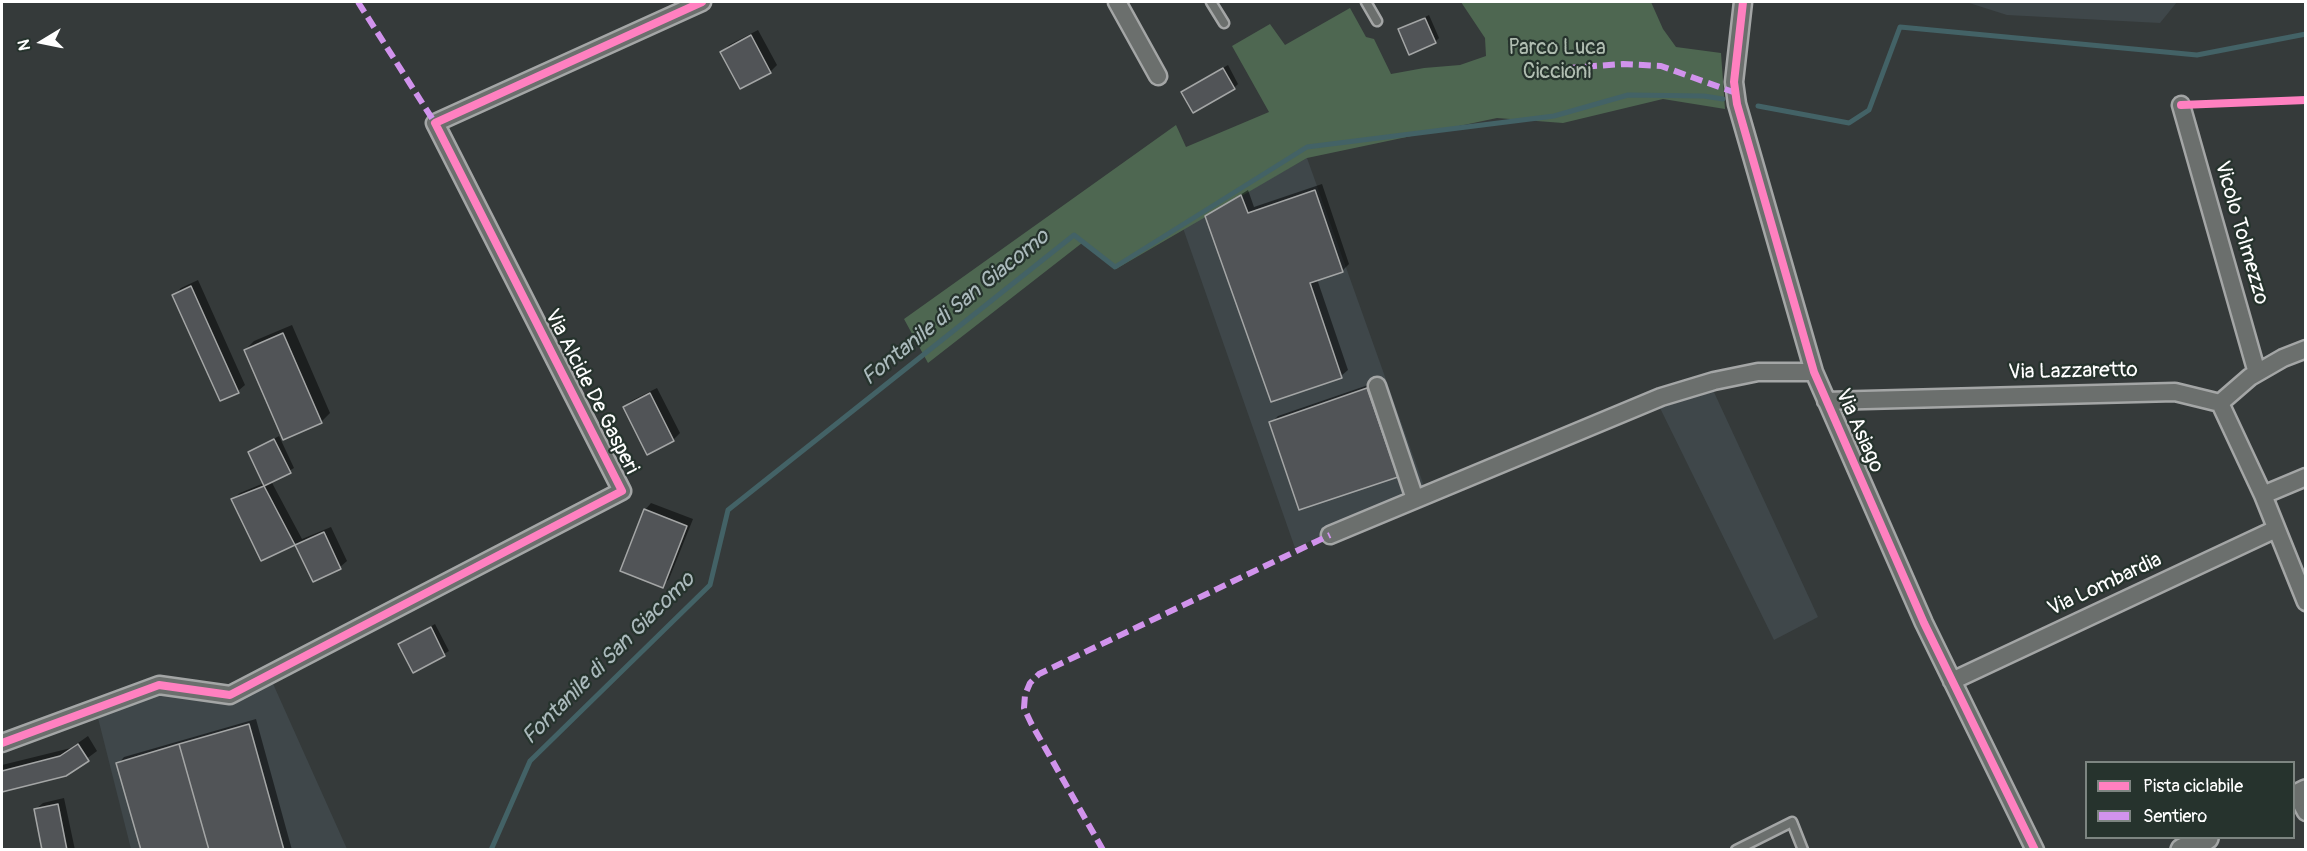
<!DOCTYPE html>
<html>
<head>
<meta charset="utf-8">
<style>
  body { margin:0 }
  #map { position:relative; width:2307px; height:851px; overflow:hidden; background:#353a3a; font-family:Pangolin,sans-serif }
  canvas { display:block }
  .frame { position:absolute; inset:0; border:3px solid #fff; pointer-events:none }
  .legend { position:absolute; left:2085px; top:761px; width:210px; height:78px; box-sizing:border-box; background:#26332d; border:2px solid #7d8581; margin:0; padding:8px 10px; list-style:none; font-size:18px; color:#fff }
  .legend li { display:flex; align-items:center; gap:12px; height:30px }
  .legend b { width:30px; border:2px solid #7d8581 }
  .north { position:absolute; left:12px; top:12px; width:60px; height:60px; -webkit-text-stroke:4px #26332d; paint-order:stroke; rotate:260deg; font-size:16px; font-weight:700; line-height:24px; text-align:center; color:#fff }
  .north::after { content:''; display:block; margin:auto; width:21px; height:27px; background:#fff; clip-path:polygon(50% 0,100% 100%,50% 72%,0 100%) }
</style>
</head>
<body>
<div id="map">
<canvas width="2307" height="851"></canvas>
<div class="frame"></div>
<ul class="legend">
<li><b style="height:8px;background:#ff80c0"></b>Pista ciclabile</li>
<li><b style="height:8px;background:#d193ec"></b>Sentiero</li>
</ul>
<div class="north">N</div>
</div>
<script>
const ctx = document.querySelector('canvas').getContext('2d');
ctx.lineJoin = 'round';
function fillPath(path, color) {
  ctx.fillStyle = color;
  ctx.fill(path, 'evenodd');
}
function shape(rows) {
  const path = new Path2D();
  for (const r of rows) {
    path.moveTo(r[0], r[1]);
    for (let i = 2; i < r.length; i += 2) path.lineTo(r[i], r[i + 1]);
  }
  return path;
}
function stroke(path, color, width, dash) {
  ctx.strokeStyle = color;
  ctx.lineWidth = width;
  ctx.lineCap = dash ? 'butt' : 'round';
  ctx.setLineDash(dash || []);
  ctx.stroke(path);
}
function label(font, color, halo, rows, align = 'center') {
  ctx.font = font + ' Pangolin,sans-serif';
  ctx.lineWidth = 4.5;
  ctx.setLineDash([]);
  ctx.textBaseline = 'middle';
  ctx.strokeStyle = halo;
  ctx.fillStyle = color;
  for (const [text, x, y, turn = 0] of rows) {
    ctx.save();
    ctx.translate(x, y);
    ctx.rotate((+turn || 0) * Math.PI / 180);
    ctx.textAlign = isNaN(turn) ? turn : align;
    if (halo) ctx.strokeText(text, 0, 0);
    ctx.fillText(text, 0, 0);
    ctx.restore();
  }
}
fillPath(shape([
  [1966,2,2177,2,2160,23,2007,15],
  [1307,158,1425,489,1295,548,1183,228],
  [1713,390,1818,617,1774,640,1660,408],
  [270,664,270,677,347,849,131,849,94,702,158,681,227,685]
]), '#3f474a');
fillPath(shape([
  [1461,2,1651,2,1663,29,1676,47,1721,53,1725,109,1663,99,1563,123,1497,118,1307,158,1116,269,1082,243,928,363,904,319,1176,125,1186,147,1269,112,1232,46,1270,24,1285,45,1350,8,1366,37,1374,39,1391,74,1424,68,1460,65,1486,56,1485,38]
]), '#4e6751');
fillPath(shape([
  [1429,15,1439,38,1435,42,1400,30],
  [758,30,777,65,770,72,722,52,729,45],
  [1228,65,1238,84,1234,88,1183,92],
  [1322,184,1349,264,1342,271,1317,279,1348,370,1341,376,1207,216,1248,190,1254,207],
  [198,280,245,385,238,391,221,399,174,295,181,288],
  [292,325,330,413,321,422,245,350,254,341],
  [1374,383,1403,469,1397,475,1271,423,1278,416],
  [657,388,680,433,673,440,624,407,631,401],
  [279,436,294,468,271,481,302,539,331,527,347,561,340,567,313,580,296,543,262,559,233,499,240,493,264,483,250,452],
  [651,503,693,519,669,579,662,586,645,510],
  [435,624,449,651,414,671,400,644],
  [256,719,292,850,142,850,118,764,124,757],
  [88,736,97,751,65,775,2,791,2,765,71,748],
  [64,798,75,850,44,850,36,809,43,803]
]), '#0007');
stroke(shape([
  [1758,106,1849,123,1869,110,1900,27,2197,55,2306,34],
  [491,850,530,761,710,585,728,510,1074,235,1115,267,1307,147,1554,116,1628,95,1704,96,1723,99]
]), '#436266', 5);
const building = shape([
  [1425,18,1436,43,1409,55,1398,29,1425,18],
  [751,35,771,73,740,89,720,52,751,35],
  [1223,68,1235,89,1193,113,1181,92,1223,68],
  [1315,190,1343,272,1310,283,1342,378,1271,402,1205,216,1241,195,1248,213,1315,190],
  [191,286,239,393,220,401,172,295,191,286],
  [283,333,322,423,283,440,244,350,283,333],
  [1367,388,1398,477,1299,510,1269,422,1367,388],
  [650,393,674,441,647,455,623,407,650,393],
  [274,439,291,473,264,486,248,452,274,439],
  [264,486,295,545,261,561,231,499,264,486],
  [644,509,687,526,663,588,620,571,644,509],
  [324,532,341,569,313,582,295,545,324,532],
  [431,627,445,656,413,673,398,644,431,627],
  [249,724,284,850,209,850,179,744,249,724],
  [78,744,89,761,66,776,2,792,2,771,60,756,78,744],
  [179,744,209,850,141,850,116,763,179,744],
  [58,804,67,850,42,850,34,809,58,804]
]);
fillPath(building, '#515457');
stroke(building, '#a4a6a6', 1.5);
const service = shape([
  [1211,2,1224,23],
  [1366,2,1377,21],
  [1736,850,1792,822,1803,850]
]);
const minor = shape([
  [1117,2,1158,76],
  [1743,2,1734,82,1737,104,1814,372,1924,623,2035,850],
  [2181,105,2257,373],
  [1377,386,1415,499],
  [1826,401,2175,392,2220,403,2263,495,2306,602],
  [2220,403,2250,377,2283,358,2306,349],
  [2263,495,2306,477],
  [1330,535,1661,397,1714,381,1758,372,1814,372],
  [1952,681,2276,529],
  [2,743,159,685,230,695,622,491,435,123,702,2],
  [2297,795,2306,812]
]);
const tertiary = shape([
  [2294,797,2306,791],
  [2182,850,2207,838]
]);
stroke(service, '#a4a6a6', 13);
stroke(minor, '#a4a6a6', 21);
stroke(tertiary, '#a4a6a6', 26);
stroke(service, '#6b6f6d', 8);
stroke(minor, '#6b6f6d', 16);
stroke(tertiary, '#6b6f6d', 21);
stroke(shape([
  [358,2,435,123],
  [1567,68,1623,64,1661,66,1736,93],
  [1103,850,1031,723,1024,708,1025,695,1030,683,1039,674,1330,535]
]), '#d193ec', 6, [12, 6]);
stroke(shape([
  [1743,2,1734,82,1737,104,1814,372,1924,623,2035,850],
  [2181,105,2306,100],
  [2,743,159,685,230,695,622,491,435,123,702,2]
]), '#ff80c0', 8);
label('21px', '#b1beb2', '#26332d', [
  ["Parco Luca",1557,49],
  ["Ciccioni",1557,73]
]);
label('21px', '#fff', '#26332d', [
  ["Vicolo Tolmezzo",2241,233,74],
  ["Via Lazzaretto",2073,372,-1],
  ["Via Alcide De Gasperi",591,392,63],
  ["Via Asiago",1859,431,66],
  ["Via Lombardia",2105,585,-25]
]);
label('italic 22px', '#abbabc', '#26332d', [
  ["Fontanile di San Giacomo",956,308,-39],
  ["Fontanile di San Giacomo",609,659,-45]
]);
</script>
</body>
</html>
